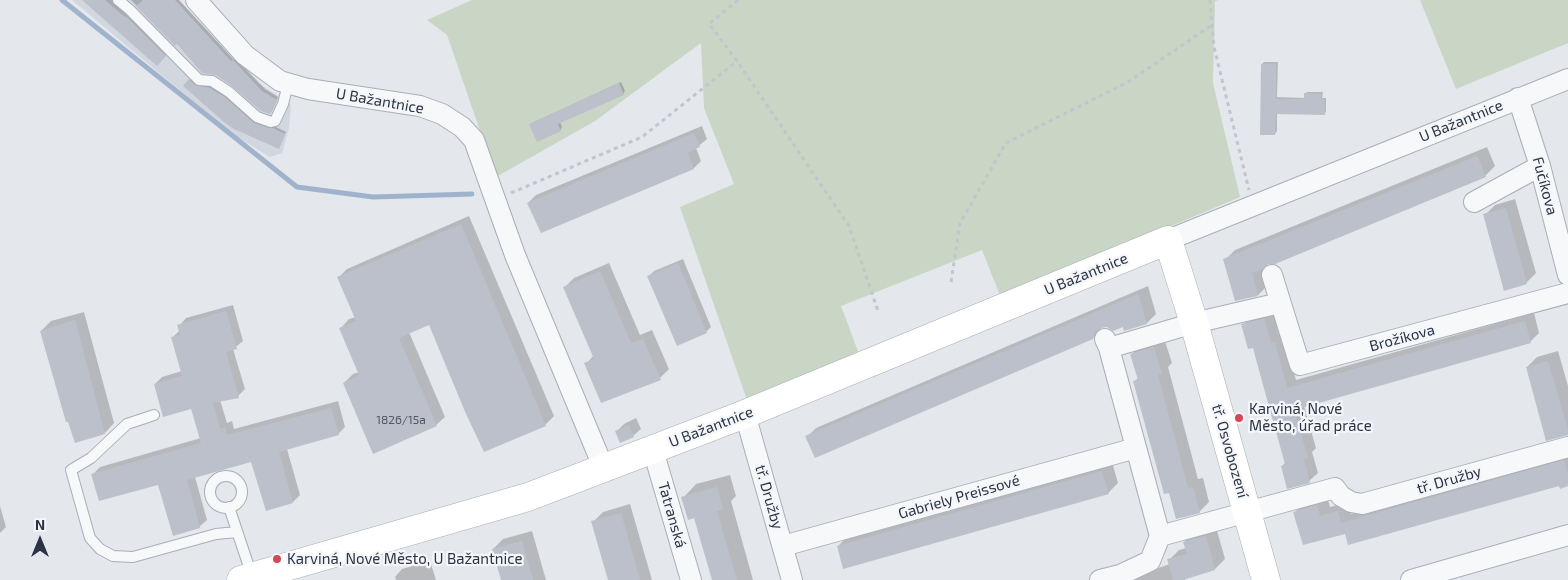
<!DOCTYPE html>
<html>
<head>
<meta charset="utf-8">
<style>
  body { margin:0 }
  #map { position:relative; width:1568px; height:580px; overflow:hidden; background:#e4e7ec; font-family:"Exo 2",sans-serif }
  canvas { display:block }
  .north { position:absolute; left:15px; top:515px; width:50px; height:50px; -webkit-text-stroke:4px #f4f6f9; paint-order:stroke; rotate:0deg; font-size:14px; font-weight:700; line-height:20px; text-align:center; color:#2b3445 }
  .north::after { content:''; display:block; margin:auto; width:18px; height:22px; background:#2b3445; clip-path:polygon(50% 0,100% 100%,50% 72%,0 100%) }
</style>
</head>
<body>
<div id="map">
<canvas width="1568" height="580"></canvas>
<div class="north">N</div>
</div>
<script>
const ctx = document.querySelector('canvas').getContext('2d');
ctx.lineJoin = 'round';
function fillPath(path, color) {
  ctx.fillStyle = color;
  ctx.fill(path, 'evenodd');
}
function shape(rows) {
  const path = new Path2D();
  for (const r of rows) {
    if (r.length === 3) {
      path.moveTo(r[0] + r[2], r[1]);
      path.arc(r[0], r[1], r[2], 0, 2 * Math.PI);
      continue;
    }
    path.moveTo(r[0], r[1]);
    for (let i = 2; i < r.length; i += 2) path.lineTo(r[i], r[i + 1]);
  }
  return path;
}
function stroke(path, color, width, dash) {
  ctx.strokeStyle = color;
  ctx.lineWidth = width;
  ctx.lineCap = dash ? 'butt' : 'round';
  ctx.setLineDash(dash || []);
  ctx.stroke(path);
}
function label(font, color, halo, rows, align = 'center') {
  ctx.font = font + ' "Exo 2",sans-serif';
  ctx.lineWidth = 4.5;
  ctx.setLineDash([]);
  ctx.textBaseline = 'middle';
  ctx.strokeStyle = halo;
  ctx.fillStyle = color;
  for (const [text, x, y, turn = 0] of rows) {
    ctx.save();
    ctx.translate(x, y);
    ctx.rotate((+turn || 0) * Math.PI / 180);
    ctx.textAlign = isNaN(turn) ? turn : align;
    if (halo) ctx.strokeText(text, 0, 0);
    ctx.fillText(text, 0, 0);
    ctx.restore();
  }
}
fillPath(shape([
  [72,0,179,0,258,83,291,104,289,128,282,153,270,157,231,133]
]), '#d2d6de');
fillPath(shape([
  [472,0,1219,0,1215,1,1213,83,1240,197,1001,298,982,250,841,306,859,354,747,400,680,207,734,184,704,108,701,43,595,121,496,177,447,35,427,20],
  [1420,0,1568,0,1568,43,1456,89]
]), '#c9d6c5');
fillPath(shape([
  [83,0,113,0,167,53,157,65],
  [131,0,179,0,234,60,236,58,265,89,278,97,272,111,270,113,177,42,175,44],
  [1264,62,1278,62,1277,97,1305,98,1305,94,1307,92,1323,92,1322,98,1326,98,1326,112,1324,114,1277,113,1277,131,1275,134,1262,64],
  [192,78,212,86,271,127,276,127,286,132,280,146,278,148,185,85],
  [621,82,625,91,623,94,560,122,562,127,560,130,530,124],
  [702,126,707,139,696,148,701,161,694,168,528,203,536,195],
  [1487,147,1495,166,1485,176,1268,263,1263,266,1268,285,1258,295,1236,300,1225,260,1235,250],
  [1515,199,1536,273,1526,283,1485,215,1495,205],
  [469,216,554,416,545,425,430,323,409,332,445,417,436,425,344,383,353,374,359,372,341,328,349,319,356,317,339,277,347,269],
  [683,259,711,327,706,332,649,276,654,271],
  [609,263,640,335,652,330,669,369,660,378,602,402,586,364,594,355,565,287,574,278],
  [1148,286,1156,314,1147,323,1125,330,1124,325,1103,326,1093,338,807,437,816,428],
  [233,305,243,341,233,349,245,389,238,396,220,400,227,423,232,421,234,429,338,401,345,427,338,434,287,449,300,495,293,502,252,460,195,477,207,520,199,527,159,483,93,474,100,467,201,438,192,408,155,384,162,377,182,371,172,338,180,330,179,326,186,318],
  [1273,311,1279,335,1284,334,1296,380,1534,313,1539,333,1530,342,1304,406,1316,448,1312,452,1318,473,1309,481,1282,466,1286,462,1254,346,1243,325,1252,316],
  [84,312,114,423,105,433,41,331,51,321],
  [1164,338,1172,363,1168,367,1198,479,1203,478,1209,502,1199,512,1134,382,1138,378,1132,354,1142,344],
  [1558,351,1568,386,1568,435,1527,367,1537,357],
  [636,418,641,429,633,436,616,432,624,424],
  [1568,453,1568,485,1560,484,1345,533,1295,512,1305,502,1327,496,1330,507,1348,502,1351,514],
  [1112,462,1118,483,1108,493,838,546,848,536],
  [730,475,736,496,731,501,753,580,713,580,695,517,683,498,696,484],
  [630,504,652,580,609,580,593,522,603,512],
  [0,506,6,527,0,533],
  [1216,527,1225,559,1215,569,1185,578,1185,580,1122,580,1170,564,1169,560,1179,550,1186,548,1184,542,1194,532],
  [532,531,546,580,502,580,493,549,503,539],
  [430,561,436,580,396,580,395,577,402,569]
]), '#0003');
stroke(shape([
  [62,0,297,187,373,197,472,194]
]), '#9fb4cc', 5);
fillPath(shape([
  [82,0,105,0,125,17,126,16,166,56,157,66],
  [143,0,175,0,231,61,233,60,262,91,277,100,270,114,261,111,233,87,216,75,202,73,177,44,175,46,136,6],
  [1261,64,1276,64,1276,99,1304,99,1304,93,1321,94,1321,99,1324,99,1325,115,1276,114,1275,135,1260,135],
  [189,79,195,85,210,88,225,97,254,123,269,128,273,128,285,134,279,149,234,129,224,122,183,86],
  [619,83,624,95,558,124,561,131,537,142,529,124],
  [694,133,700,147,687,153,694,169,541,233,527,203],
  [1477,156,1486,177,1275,264,1268,264,1262,269,1252,273,1258,296,1235,301,1223,259],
  [1506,208,1527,284,1504,291,1483,214],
  [461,224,546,426,484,452,466,414,429,325,399,338,437,426,373,454,343,383,359,375,339,328,356,321,337,277],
  [678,263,707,333,677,346,647,276],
  [600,271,631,343,643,339,661,380,601,403,584,363,594,359,563,287],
  [1138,294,1147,324,1124,331,1123,327,1113,331,1107,327,1101,328,1095,332,1093,339,815,458,805,436],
  [226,311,237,349,226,352,239,398,213,403,220,429,225,427,227,435,331,408,339,435,279,452,293,503,266,511,251,462,187,480,200,528,173,536,158,485,99,501,91,474,201,443,191,409,163,417,154,384,182,376,171,337,180,335,177,325],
  [1264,319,1271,343,1275,342,1287,388,1525,321,1531,343,1294,410,1308,458,1304,459,1310,483,1287,489,1281,466,1285,464,1263,385,1253,348,1248,349,1241,324],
  [75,320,105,434,75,443,68,422,66,422,40,331],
  [1154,347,1162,374,1158,375,1188,488,1193,487,1200,513,1176,519,1169,493,1164,494,1133,381,1138,380,1130,354],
  [1548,361,1568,430,1568,435,1546,441,1526,367],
  [629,425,634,437,620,443,615,431],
  [1564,460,1568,475,1568,486,1560,489,1559,486,1348,545,1345,534,1303,545,1293,512,1317,505,1320,516,1338,511,1341,523],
  [1102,471,1109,494,843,569,837,546],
  [717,487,723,510,717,511,737,580,712,580,694,518,688,520,681,497],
  [621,513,640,580,608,580,591,521],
  [1206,536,1215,570,1183,580,1173,580,1167,559,1187,554,1183,542],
  [522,541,533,580,501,580,492,549]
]), '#bbc0ca');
const lane = shape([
  [118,0,130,10,199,80,212,81,229,92,257,117,271,122,275,121,283,104,288,84],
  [154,415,127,424,91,458,71,470,90,538,100,549,113,556,133,557,216,534,237,532],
  [226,492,16],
  [229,507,252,576]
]);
const street = shape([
  [196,0,245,55,280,81,308,89,420,106,442,114,462,127,474,140,515,255,604,469],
  [1518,98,1540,166,1568,275],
  [1474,202,1540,166],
  [1168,240,1568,79],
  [1272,275,1300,365,1568,293],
  [1105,339,1109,348,1160,536],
  [1109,348,1194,323,1280,303],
  [745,414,792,580],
  [653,450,691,580],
  [1160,536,1335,488,1341,496,1351,502,1362,504,1568,447],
  [783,546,1136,448],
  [1100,580,1120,575,1150,561,1160,536],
  [1411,580,1568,535]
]);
const secondary = shape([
  [241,580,528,497,745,414,1168,240,1194,323,1266,580]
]);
stroke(lane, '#a9aeb7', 12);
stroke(street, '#a9aeb7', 22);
stroke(secondary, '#a9aeb7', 29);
stroke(shape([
  [738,0,709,24,737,61,849,226,878,311],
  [1210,0,1214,47,1249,190],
  [511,193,642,137,737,61],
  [951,282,960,223,1006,143,1128,82,1212,25]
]), '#c2c5cb', 3, [4, 4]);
stroke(lane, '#f7f8fa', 10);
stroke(street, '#f7f8fa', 20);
stroke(secondary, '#fff', 28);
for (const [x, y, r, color] of [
  [1239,418,5,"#d1495b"],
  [277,559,5,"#d1495b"]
]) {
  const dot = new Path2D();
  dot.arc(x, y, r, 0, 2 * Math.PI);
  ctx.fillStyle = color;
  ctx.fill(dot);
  stroke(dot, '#f4f6f9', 2);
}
label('12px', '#4f5766', null, [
  ["1826/15a",401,420]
]);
label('15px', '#2b3445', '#f4f6f9', [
  ["U Bažantnice",380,101,10],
  ["U Bažantnice",1461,121,-22],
  ["Fučíkova",1545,186,75],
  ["U Bažantnice",1086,274,-22],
  ["Brožíkova",1402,338,-15],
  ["U Bažantnice",711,427,-21],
  ["tř. Osvobození",1230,451,74],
  ["tř. Družby",1449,480,-16],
  ["tř. Družby",769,497,74],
  ["Gabriely Preissové",959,497,-16],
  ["Tatranská",672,515,74]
]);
label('15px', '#2b3445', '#f4f6f9', [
  ["Karviná, Nové",1249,409],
  ["Město, úřad práce",1249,426],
  ["Karviná, Nové Město, U Bažantnice",287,559]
], 'left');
</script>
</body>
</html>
